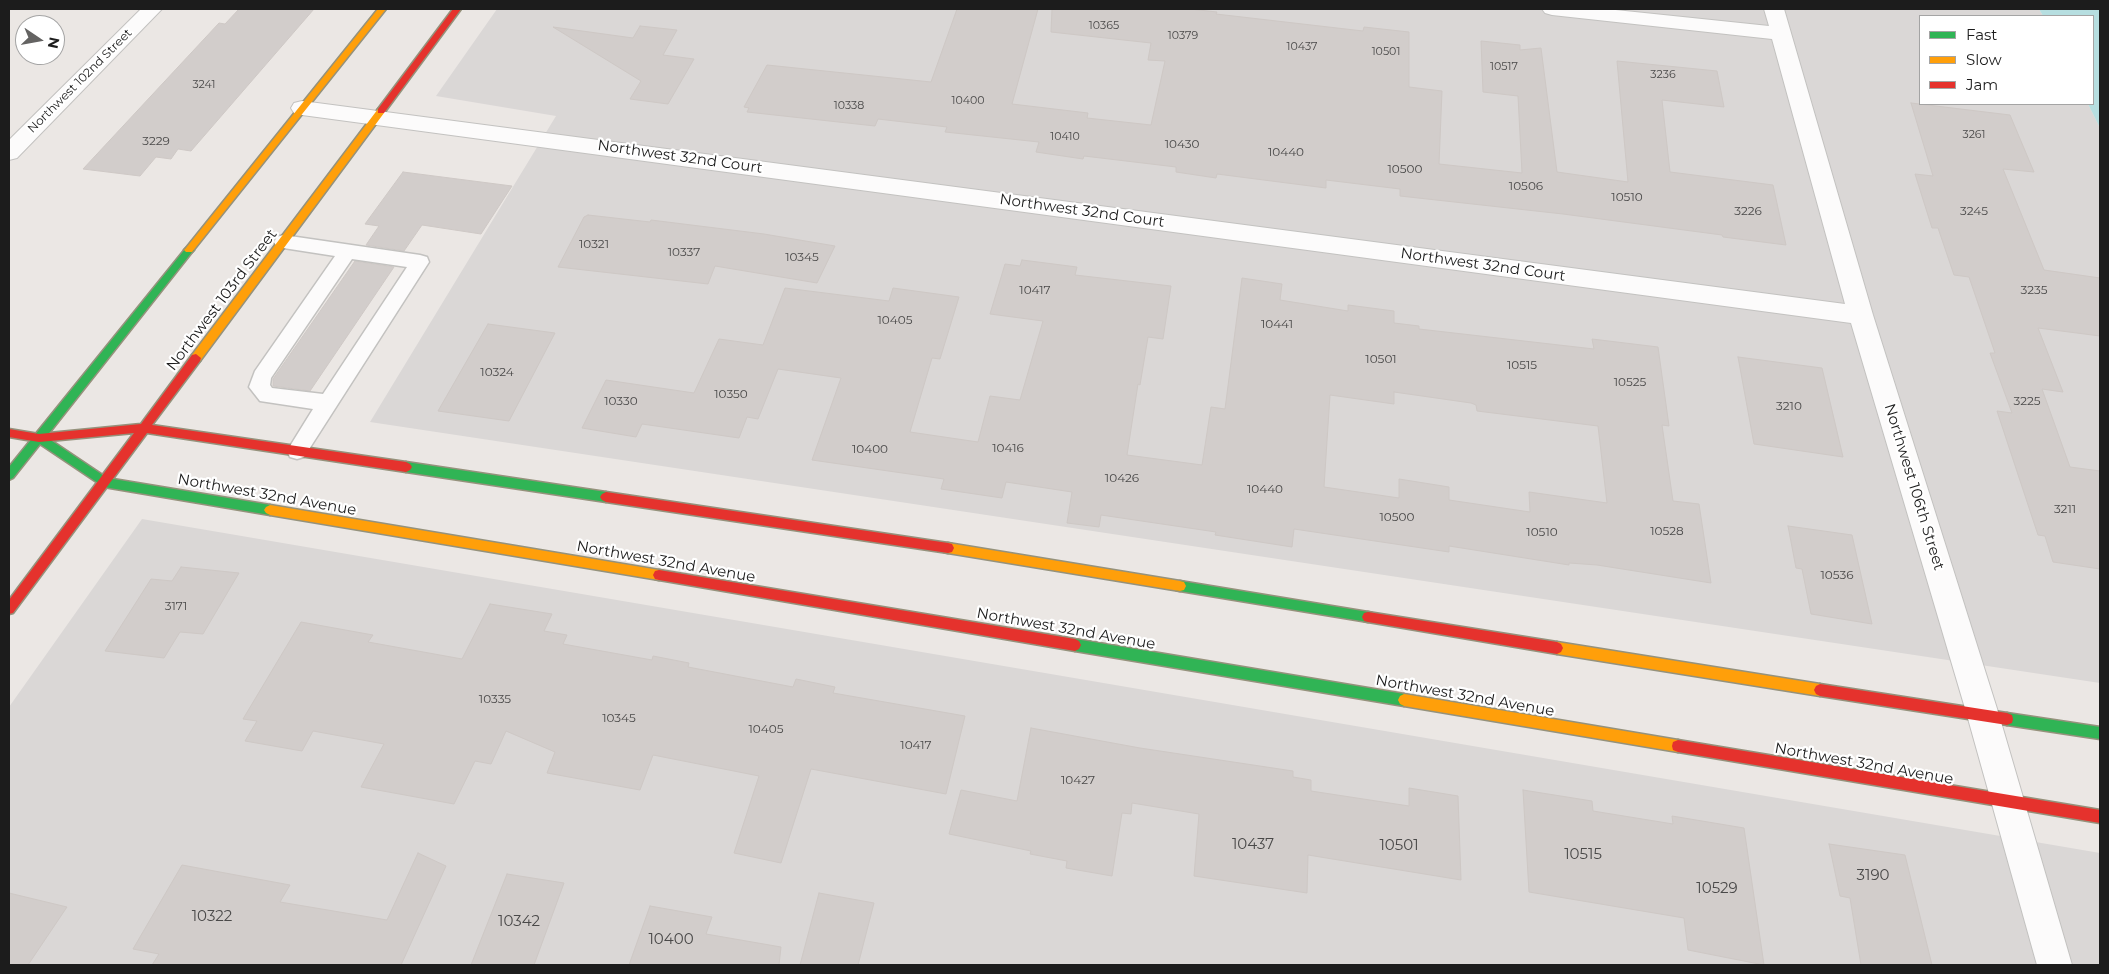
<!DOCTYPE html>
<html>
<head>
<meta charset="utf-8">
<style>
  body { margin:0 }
  #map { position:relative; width:2109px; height:974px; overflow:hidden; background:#ebe7e4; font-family:Montserrat,sans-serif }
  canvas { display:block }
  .frame { position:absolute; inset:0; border:10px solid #1c1c1c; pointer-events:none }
  .legend { position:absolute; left:1919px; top:15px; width:175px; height:90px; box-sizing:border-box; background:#fff; border:1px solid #a4a4a4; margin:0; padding:6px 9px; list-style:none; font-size:15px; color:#1c1c1c }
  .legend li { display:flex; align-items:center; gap:10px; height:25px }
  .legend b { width:25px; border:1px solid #a4a4a4 }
  .north { position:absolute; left:15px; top:15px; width:50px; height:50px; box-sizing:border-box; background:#fff; border:1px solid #a4a4a4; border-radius:50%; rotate:102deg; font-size:14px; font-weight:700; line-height:20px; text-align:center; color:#1c1c1c }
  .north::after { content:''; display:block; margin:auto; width:18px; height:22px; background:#646362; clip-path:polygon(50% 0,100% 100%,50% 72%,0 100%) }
</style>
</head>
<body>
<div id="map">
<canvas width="2109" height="974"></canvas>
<div class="frame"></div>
<ul class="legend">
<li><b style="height:6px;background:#30b455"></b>Fast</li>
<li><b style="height:6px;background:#ff9f0a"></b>Slow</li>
<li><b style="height:6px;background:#e5322d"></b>Jam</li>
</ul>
<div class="north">N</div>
</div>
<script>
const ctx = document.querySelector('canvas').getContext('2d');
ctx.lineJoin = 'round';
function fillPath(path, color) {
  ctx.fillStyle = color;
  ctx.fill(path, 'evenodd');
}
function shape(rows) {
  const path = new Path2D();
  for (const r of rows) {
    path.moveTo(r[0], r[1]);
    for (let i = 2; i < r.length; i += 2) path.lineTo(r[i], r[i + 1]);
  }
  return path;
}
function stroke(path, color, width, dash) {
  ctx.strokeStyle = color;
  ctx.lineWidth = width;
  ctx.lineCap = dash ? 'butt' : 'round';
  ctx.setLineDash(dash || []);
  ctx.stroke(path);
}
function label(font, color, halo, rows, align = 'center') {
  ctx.font = font + ' Montserrat,sans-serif';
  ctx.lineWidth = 4.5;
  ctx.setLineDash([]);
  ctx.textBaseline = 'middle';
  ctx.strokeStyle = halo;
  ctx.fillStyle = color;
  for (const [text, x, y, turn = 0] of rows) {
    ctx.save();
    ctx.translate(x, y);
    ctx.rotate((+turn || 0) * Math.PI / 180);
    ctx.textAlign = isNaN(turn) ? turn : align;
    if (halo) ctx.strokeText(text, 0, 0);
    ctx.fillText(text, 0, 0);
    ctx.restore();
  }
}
fillPath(shape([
  [497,9,2039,9,2043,16,1920,16,1920,104,2088,104,2100,128,2100,683,370,422,556,116,436,96],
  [142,519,2100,853,2100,965,9,965,9,707]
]), '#dad7d6');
fillPath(shape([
  [2039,9,2100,9,2100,128,2088,104,2093,104,2093,16,2043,16]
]), '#b6dee0');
const building = shape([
  [239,9,314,9,191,151,178,149,171,159,156,157,140,176,83,169,219,23,225,24,239,9],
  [957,9,1038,9,1012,104,1088,113,1087,118,1151,125,1165,61,1148,60,1151,43,1051,32,1052,9,1190,9,1217,12,1216,14,1363,31,1364,27,1409,32,1409,87,1442,91,1439,164,1522,173,1518,96,1483,92,1481,41,1520,45,1520,50,1541,48,1557,172,1628,182,1617,61,1717,71,1724,107,1662,100,1670,172,1773,185,1786,245,1723,237,1722,235,1563,214,1400,196,1400,189,1326,180,1326,188,1217,174,1216,178,1176,172,1176,167,1084,156,1083,159,1036,152,1039,142,945,132,947,127,878,119,875,126,747,112,749,108,744,107,767,65,931,82,957,9],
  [640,26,677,30,663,55,694,59,668,104,630,99,641,81,553,27,633,38,640,26],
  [1911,103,2010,115,2034,172,2003,169,2044,270,2100,278,2100,336,2038,328,2063,392,2042,389,2070,467,2100,471,2100,569,2053,562,2045,536,2038,535,1997,411,2012,413,1990,353,1995,353,1969,277,1954,275,1938,228,1932,228,1915,174,1933,176,1911,103],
  [403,172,512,186,481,234,422,225,404,251,366,245,379,226,365,224,403,172],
  [588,215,650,222,651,220,764,234,835,246,817,283,715,266,708,284,558,267,584,217,588,215],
  [1022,260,1077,267,1075,275,1171,286,1163,339,1148,337,1140,385,1138,384,1127,455,1202,465,1211,407,1225,409,1242,278,1282,284,1280,300,1348,311,1348,305,1394,311,1394,323,1419,326,1419,329,1594,349,1592,339,1658,347,1669,426,1662,425,1673,501,1699,504,1711,583,1597,565,1569,563,1569,565,1449,546,1449,552,1294,529,1292,547,1215,535,1216,532,1101,515,1099,527,1067,523,1072,492,1006,482,1002,498,941,489,944,479,812,460,841,378,778,369,758,419,747,417,739,438,642,424,636,437,582,428,606,380,694,393,719,339,763,345,785,288,889,301,893,288,959,297,940,359,932,358,910,432,978,442,990,396,1020,400,1043,321,990,314,1005,264,1020,266,1022,260],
  [1394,392,1471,403,1476,405,1477,411,1598,426,1607,503,1529,492,1530,512,1449,500,1449,487,1399,479,1399,498,1324,487,1330,395,1394,404,1394,392],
  [355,261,394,267,310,391,273,386,273,379,355,261],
  [488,324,555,333,509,421,438,411,488,324],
  [1738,357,1822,368,1843,457,1754,444,1738,357],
  [1788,526,1852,535,1872,624,1811,614,1802,569,1796,568,1788,526],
  [181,567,239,573,203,634,180,632,164,658,105,651,151,579,172,581,181,567],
  [490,604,552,614,544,631,567,635,563,644,652,660,653,656,689,663,688,667,793,687,796,679,835,687,833,693,965,716,946,794,811,769,781,863,734,853,759,776,653,755,640,790,547,773,555,752,506,731,491,764,475,761,454,804,361,787,384,744,313,731,302,751,245,741,257,721,243,719,301,622,373,635,368,642,462,659,490,604],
  [1031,728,1140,748,1293,771,1293,777,1311,780,1311,791,1409,806,1409,788,1458,796,1461,880,1308,855,1307,893,1194,876,1199,814,1132,803,1131,814,1122,813,1112,876,1066,868,1067,861,1030,854,1031,851,949,834,961,790,1017,801,1031,728],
  [1523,790,1592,801,1593,811,1673,824,1672,816,1744,828,1764,965,1688,950,1684,918,1529,892,1523,790],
  [1829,844,1905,855,1932,965,1861,965,1850,898,1840,896,1829,844],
  [418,853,446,866,401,965,152,965,159,954,133,949,182,865,290,885,280,902,387,920,418,853],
  [507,874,564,883,534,965,471,965,507,874],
  [9,893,67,907,28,965,9,965,9,893],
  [819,893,874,903,858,965,800,965,819,893],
  [650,906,712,917,706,934,781,947,779,965,629,965,650,906]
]);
fillPath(building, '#d2cdcb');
stroke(building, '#cec8c5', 1);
const lane = shape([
  [283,235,420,255,427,257,429,262,304,457,297,459,290,457,287,451,313,409,260,401,249,387,255,371,335,256,277,247,274,242,277,237,283,235],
  [352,259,407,267,323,394,272,388,270,385,271,378,352,259]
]);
const street = shape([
  [141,9,162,9,17,158,9,160,9,140,141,9],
  [1542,9,1606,9,1769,26,1764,9,1784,9,1873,315,1999,715,2072,965,2037,965,1967,715,1851,323,302,115,294,113,291,108,294,103,302,101,1845,304,1772,39,1552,15,1545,13,1542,9]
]);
const fast = shape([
  [189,247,194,250,192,252,46,437,107,478,270,505,274,507,276,510,274,513,270,515,104,487,40,444,13,478,9,480,9,467,186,248,189,247],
  [406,462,606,492,610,494,612,497,610,500,606,502,406,472,402,470,400,467,402,464,406,462],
  [1180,581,1368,612,1372,613,1374,617,1372,621,1368,622,1180,591,1176,590,1174,586,1176,582,1180,581],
  [1075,639,1404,694,1408,696,1410,700,1408,704,1404,706,1075,651,1071,649,1069,645,1071,641,1075,639],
  [2007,713,2100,727,2100,739,2007,725,2002,723,2001,719,2002,715,2007,713]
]);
const slow = shape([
  [378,9,386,9,192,252,186,252,184,250,186,248,378,9],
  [381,108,384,109,384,113,200,361,192,361,191,358,192,355,378,109,381,108],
  [270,505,659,570,663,571,665,575,663,579,659,580,270,515,266,513,264,510,266,507,270,505],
  [948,543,1180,581,1184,582,1186,586,1184,590,1180,591,948,553,944,552,942,548,944,544,948,543],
  [1557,642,1820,684,1824,686,1826,690,1824,694,1820,696,1557,654,1553,652,1551,648,1553,644,1557,642],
  [1404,694,1678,740,1683,742,1684,746,1683,750,1678,752,1404,706,1400,704,1398,700,1400,696,1404,694]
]);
const jam = shape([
  [453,9,461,9,384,113,378,113,378,109,453,9],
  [196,354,201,358,200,361,152,425,406,462,410,464,412,467,410,470,406,472,147,433,13,613,9,614,9,600,134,433,39,442,9,437,9,429,39,434,141,424,192,355,196,354],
  [606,492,948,543,952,544,954,548,952,552,948,553,606,502,602,500,600,497,602,494,606,492],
  [659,570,1075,639,1079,641,1081,645,1079,649,1075,651,659,580,655,579,653,575,655,571,659,570],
  [1368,612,1557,642,1561,644,1563,648,1561,652,1557,654,1368,622,1364,621,1362,617,1364,613,1368,612],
  [1820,684,2007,713,2012,715,2013,719,2012,723,2007,725,1820,696,1816,694,1814,690,1816,686,1820,684],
  [1678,740,2100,810,2100,823,1678,752,1673,750,1672,746,1673,742,1678,740]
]);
stroke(lane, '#c3c2c0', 3);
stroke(street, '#c3c2c0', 2);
stroke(fast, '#95927c', 3);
stroke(slow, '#95927c', 3);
stroke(jam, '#95927c', 3);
fillPath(lane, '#fcfbfb');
fillPath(street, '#fcfbfb');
fillPath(fast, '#30b455');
fillPath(slow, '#ff9f0a');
fillPath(jam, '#e5322d');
label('11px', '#4a4949', null, [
  ["10365",1104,26],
  ["10379",1183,36],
  ["10437",1302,47],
  ["10501",1386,52],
  ["10517",1504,67],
  ["3236",1663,75],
  ["3241",204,85],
  ["10400",968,101],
  ["10338",849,106],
  ["3261",1974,135],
  ["10410",1065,137]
]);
label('12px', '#1c1c1c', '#fff', [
  ["Northwest 102nd Street",80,81,-45]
]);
label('12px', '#4a4949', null, [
  ["3229",156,141],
  ["10430",1182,144],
  ["10440",1286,152],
  ["10500",1405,169],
  ["10506",1526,186],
  ["10510",1627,197],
  ["3226",1748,211],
  ["3245",1974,211],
  ["10321",594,244],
  ["10337",684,252],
  ["10345",802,257],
  ["10417",1035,290],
  ["3235",2034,290],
  ["10405",895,320],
  ["10441",1277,324],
  ["10501",1381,359],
  ["10515",1522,365],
  ["10324",497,372],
  ["10525",1630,382],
  ["10350",731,394],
  ["10330",621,401],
  ["3225",2027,401],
  ["3210",1789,406],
  ["10416",1008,448],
  ["10400",870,449],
  ["10426",1122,478],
  ["10440",1265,489],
  ["3211",2065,509],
  ["10500",1397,517],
  ["10528",1667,531],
  ["10510",1542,532],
  ["10536",1837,575],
  ["3171",176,606],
  ["10335",495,699],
  ["10345",619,718],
  ["10405",766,729],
  ["10417",916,745],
  ["10427",1078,780]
]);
label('15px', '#1c1c1c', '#fff', [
  ["Northwest 32nd Court",680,157,8],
  ["Northwest 32nd Court",1082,211,8],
  ["Northwest 32nd Court",1483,265,8],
  ["Northwest 103rd Street",222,300,-53],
  ["Northwest 106th Street",1914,487,73],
  ["Northwest 32nd Avenue",267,495,10],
  ["Northwest 32nd Avenue",666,562,10],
  ["Northwest 32nd Avenue",1066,629,10],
  ["Northwest 32nd Avenue",1465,696,10],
  ["Northwest 32nd Avenue",1864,764,10]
]);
label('15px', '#4a4949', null, [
  ["10437",1253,845],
  ["10501",1399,846],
  ["10515",1583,855],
  ["3190",1873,876],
  ["10529",1717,889],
  ["10322",212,917],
  ["10342",519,922],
  ["10400",671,940]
]);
</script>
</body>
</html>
